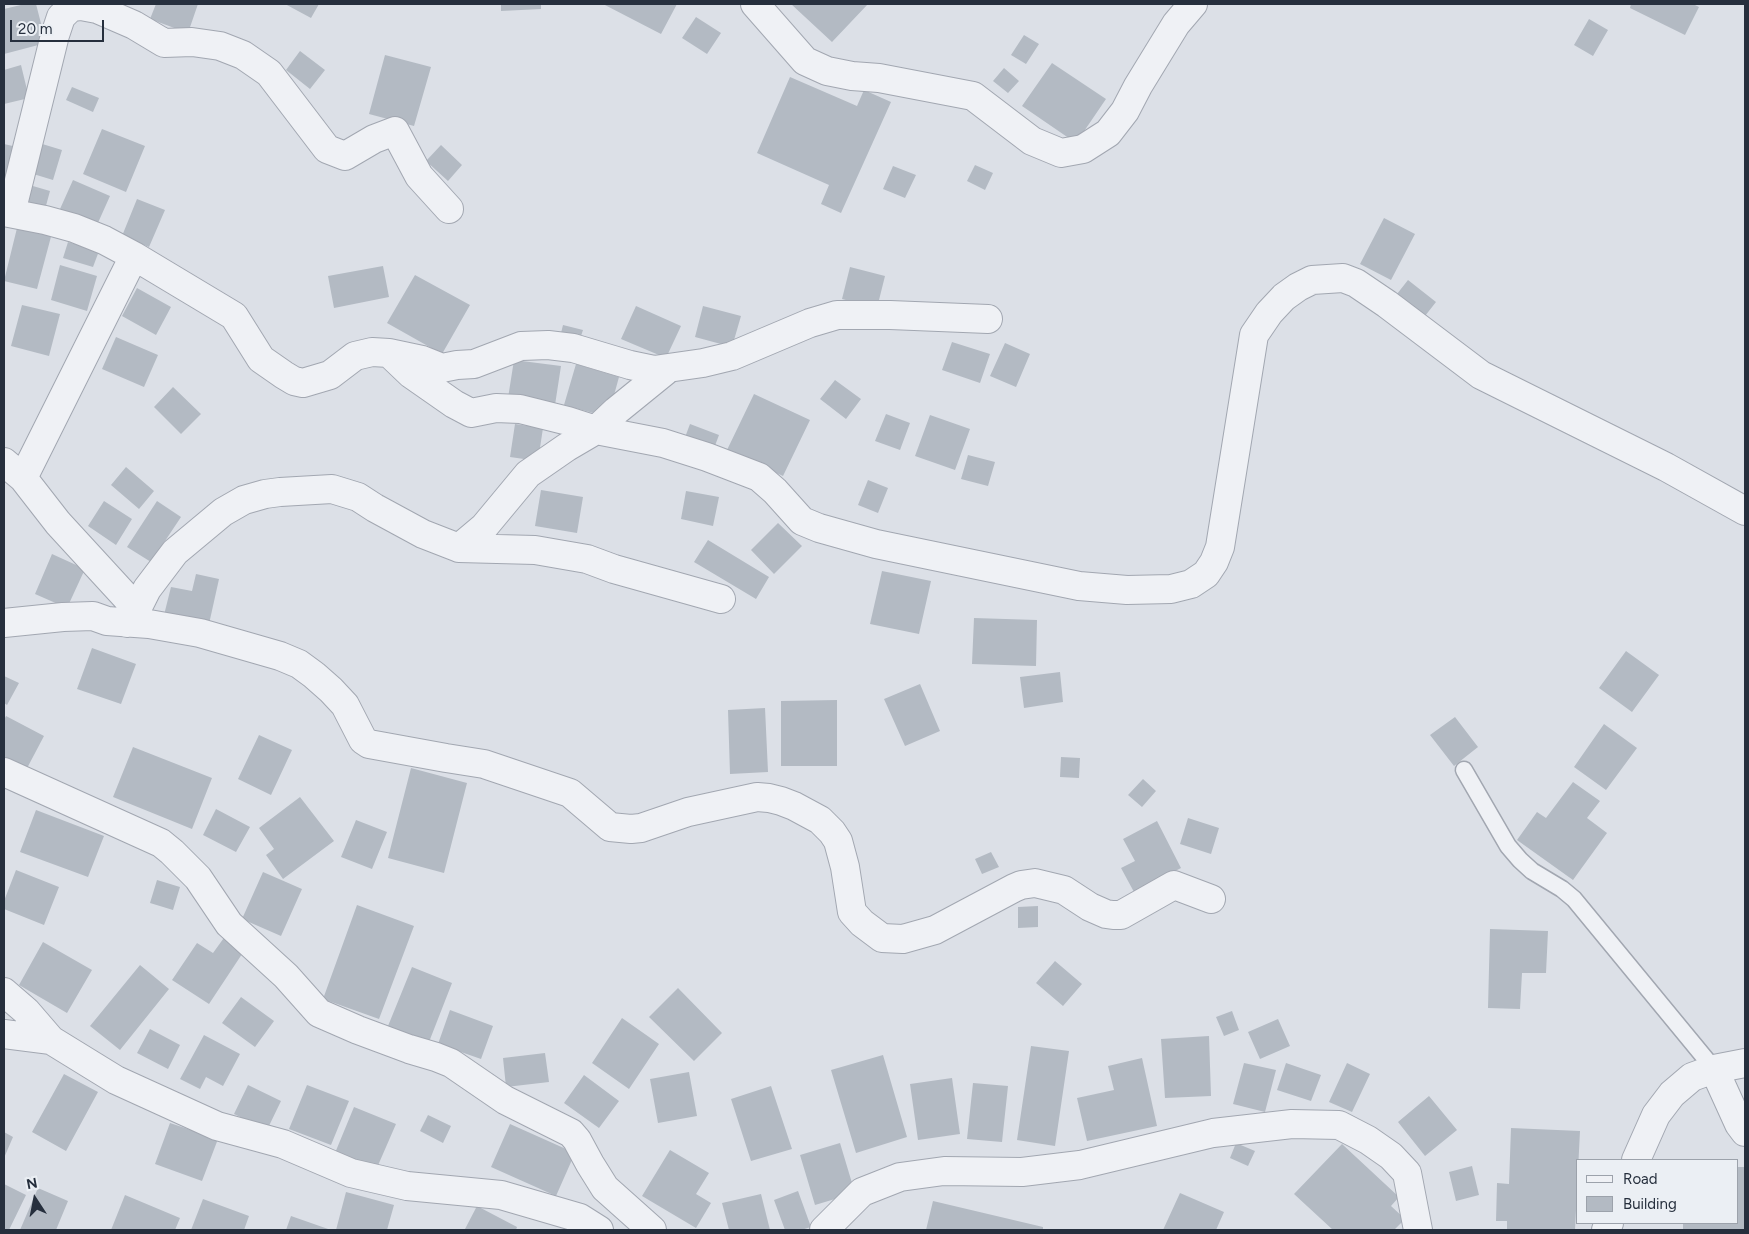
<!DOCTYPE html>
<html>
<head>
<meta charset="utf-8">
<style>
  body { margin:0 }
  #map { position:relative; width:1749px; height:1234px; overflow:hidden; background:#dce0e7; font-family:Figtree,sans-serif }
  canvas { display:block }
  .frame { position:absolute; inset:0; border:5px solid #262f3d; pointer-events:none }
  .legend { position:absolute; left:1576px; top:1159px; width:162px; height:65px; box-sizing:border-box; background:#ebeff4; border:1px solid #9ca2ab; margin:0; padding:6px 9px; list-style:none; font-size:15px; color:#262f3d }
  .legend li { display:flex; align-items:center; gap:10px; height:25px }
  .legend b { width:25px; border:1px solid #9ca2ab }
  .north { position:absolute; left:10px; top:1174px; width:50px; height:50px; -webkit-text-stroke:4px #ebeff4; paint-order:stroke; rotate:349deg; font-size:14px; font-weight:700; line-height:20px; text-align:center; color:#262f3d }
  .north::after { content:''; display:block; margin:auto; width:18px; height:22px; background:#262f3d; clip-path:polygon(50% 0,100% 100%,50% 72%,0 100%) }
  .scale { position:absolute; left:10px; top:20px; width:94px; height:22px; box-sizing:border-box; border:2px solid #262f3d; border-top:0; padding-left:6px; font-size:15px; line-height:18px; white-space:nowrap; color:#262f3d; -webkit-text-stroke:4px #ebeff4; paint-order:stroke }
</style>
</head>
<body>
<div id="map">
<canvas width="1749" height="1234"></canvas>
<div class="frame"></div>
<ul class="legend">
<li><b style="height:6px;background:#eff1f5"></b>Road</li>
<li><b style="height:14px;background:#b3bac3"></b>Building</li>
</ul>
<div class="north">N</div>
<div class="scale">20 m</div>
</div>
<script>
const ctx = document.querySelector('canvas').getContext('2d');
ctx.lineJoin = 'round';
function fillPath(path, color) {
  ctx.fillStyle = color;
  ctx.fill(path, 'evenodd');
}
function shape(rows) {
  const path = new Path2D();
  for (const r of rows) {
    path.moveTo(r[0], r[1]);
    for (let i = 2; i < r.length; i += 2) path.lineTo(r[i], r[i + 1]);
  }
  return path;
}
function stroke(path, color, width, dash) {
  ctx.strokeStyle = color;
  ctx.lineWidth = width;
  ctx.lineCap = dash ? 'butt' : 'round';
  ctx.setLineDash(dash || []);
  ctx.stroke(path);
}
fillPath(shape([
  [25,4,36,4,46,43,4,54,4,9],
  [156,4,198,4,188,33,150,19],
  [285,4,319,4,311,18],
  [501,4,541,4,541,9,501,11],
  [603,4,677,4,661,34],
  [791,4,868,4,832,42],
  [1631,4,1693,4,1699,7,1685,35,1630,8],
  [696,17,721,33,707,54,682,38],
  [1589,19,1608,30,1593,56,1574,45],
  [1024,35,1039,44,1026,64,1011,55],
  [300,51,325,70,310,89,286,70],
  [385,55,431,67,414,126,369,114],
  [1052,63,1106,99,1076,143,1022,106],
  [21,65,29,98,4,104,4,70],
  [1004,68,1019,81,1008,93,993,81],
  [790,77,857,106,864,90,891,102,841,213,821,204,829,185,757,153],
  [72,87,99,98,93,112,66,100],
  [102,129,145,146,126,192,83,174],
  [39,143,62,150,53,180,30,173],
  [4,144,17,147,4,200],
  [441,145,462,165,448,181,426,161],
  [975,165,993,173,985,190,967,181],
  [893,166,916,175,905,198,883,189],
  [73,180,110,196,97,225,60,209],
  [26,184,50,191,44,213,20,206],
  [137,199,165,210,149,247,122,236],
  [1384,218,1415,234,1391,280,1360,264],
  [18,224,52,233,37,289,4,281],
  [68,242,99,251,93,267,63,258],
  [60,265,97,276,87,311,51,300],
  [383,266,389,297,334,308,328,276],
  [850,267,885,276,877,308,842,299],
  [415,275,470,305,442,354,387,323],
  [1408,280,1436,302,1425,316,1397,294],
  [137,288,171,307,156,335,122,316],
  [22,305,60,314,49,356,11,346],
  [636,306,681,326,666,358,621,339],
  [703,306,741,316,732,347,695,337],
  [563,325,583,330,579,342,560,337],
  [116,337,158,355,144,387,102,369],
  [952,342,990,354,980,383,942,370],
  [1005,343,1030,354,1016,387,990,376],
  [514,360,561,366,555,405,508,398],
  [576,364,619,377,608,417,564,405],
  [835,380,861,399,846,419,820,399],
  [173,387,201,414,181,434,154,407],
  [754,394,810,420,783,476,727,450],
  [886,414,910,423,900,450,875,441],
  [930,415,970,429,955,470,915,456],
  [515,424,543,428,538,461,510,457],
  [690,424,719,435,713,451,684,440],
  [968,455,995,462,988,486,961,479],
  [126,467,154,491,139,509,111,485],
  [868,480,888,488,878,513,858,505],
  [541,490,583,497,577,533,535,526],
  [686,491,719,497,713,526,681,519],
  [104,501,132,519,116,545,88,526],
  [157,501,181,517,151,562,127,547],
  [778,523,802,546,774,574,751,550],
  [708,540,769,577,756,599,694,562],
  [52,554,85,569,67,608,35,594],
  [882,571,931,581,919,634,870,624],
  [196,574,219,579,209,624,164,615,171,587,192,591],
  [974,618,1037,620,1036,666,972,664],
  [92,648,136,664,121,704,77,689],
  [1626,651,1659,675,1632,712,1599,688],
  [1060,672,1063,702,1024,708,1020,677],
  [4,676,19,683,7,705,4,703],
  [920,684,940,731,905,746,884,699],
  [837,700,837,766,781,766,781,701],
  [765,708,768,772,730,774,728,710],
  [6,716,44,736,25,772,4,761,4,720],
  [1455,717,1478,747,1454,766,1430,735],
  [1604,724,1637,748,1606,790,1574,767],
  [259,735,292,750,271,795,238,779],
  [133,747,212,778,192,829,113,797],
  [1061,757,1080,758,1079,778,1060,777],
  [411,768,467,783,444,873,388,858],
  [1143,779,1156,791,1142,807,1128,795],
  [1573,782,1600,801,1587,818,1607,833,1573,880,1517,840,1537,812,1546,818],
  [300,797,334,841,283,879,266,855,274,849,259,828],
  [216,809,250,827,236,852,203,835],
  [36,810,104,836,88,877,20,852],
  [1188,818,1219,828,1211,854,1180,844],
  [356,820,387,832,372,869,341,857],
  [1157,821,1181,868,1134,892,1121,868,1135,861,1123,839],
  [991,852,999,867,982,874,975,859],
  [16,870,59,887,44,925,4,909,4,901],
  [263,872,302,889,281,936,242,919],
  [157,880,180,887,173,910,150,903],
  [357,905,414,926,379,1019,323,999],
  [1038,906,1038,927,1018,928,1018,907],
  [1490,929,1548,931,1546,973,1522,973,1520,1009,1488,1008],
  [226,935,246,948,209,1004,172,980,197,943,213,953],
  [43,942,92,970,67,1013,19,985],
  [1055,961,1082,984,1063,1006,1036,983],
  [140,965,169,989,120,1050,90,1026],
  [412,967,452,983,429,1042,388,1026],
  [678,988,722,1033,694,1061,649,1017],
  [241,997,274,1021,255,1047,222,1023],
  [450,1010,493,1026,481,1059,438,1044],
  [1232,1011,1239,1030,1224,1036,1216,1017],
  [622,1018,659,1044,629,1089,592,1063],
  [1278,1019,1290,1046,1260,1059,1248,1032],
  [150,1029,180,1045,168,1069,137,1053],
  [204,1035,240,1054,223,1086,206,1077,200,1089,180,1079],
  [1209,1036,1211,1096,1165,1098,1161,1039],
  [1031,1046,1069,1051,1055,1146,1017,1140],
  [545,1053,549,1082,506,1087,503,1058],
  [883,1055,907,1137,856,1153,831,1070],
  [1142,1058,1157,1126,1087,1141,1077,1098,1114,1090,1108,1066],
  [1244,1063,1276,1070,1265,1112,1233,1104],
  [1286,1063,1321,1075,1311,1101,1277,1090],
  [1347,1063,1370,1074,1352,1112,1329,1102],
  [689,1072,697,1116,658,1123,650,1079],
  [64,1074,98,1092,66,1151,32,1132],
  [584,1075,619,1101,599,1128,564,1103],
  [952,1078,960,1134,918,1140,910,1084],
  [973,1083,1008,1086,1002,1142,967,1139],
  [248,1085,281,1101,267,1130,234,1114],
  [307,1085,349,1101,331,1145,289,1129],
  [771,1086,792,1149,751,1161,731,1099],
  [1429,1096,1457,1130,1425,1156,1398,1122],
  [354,1107,396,1124,376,1170,335,1153],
  [428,1115,451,1126,443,1143,420,1131],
  [170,1123,218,1139,202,1181,155,1164],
  [510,1124,575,1153,556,1196,491,1167],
  [1511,1128,1580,1131,1575,1230,1507,1230,1507,1221,1496,1221,1497,1183,1509,1184],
  [4,1132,13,1137,4,1158],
  [840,1143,855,1193,815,1205,800,1155],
  [1236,1143,1255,1151,1248,1166,1230,1158],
  [1342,1144,1399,1197,1391,1206,1405,1219,1395,1229,1396,1230,1333,1230,1294,1194],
  [670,1150,709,1173,696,1194,711,1203,696,1228,642,1196],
  [1472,1166,1479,1195,1456,1201,1449,1172],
  [1738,1167,1745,1167,1745,1230,1683,1230,1683,1223,1738,1223],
  [4,1184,26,1195,9,1230,4,1230],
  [38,1188,68,1201,56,1230,20,1230],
  [798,1191,811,1227,801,1230,785,1230,774,1200],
  [346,1192,394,1205,387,1230,336,1230],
  [1180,1193,1224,1212,1216,1230,1163,1230],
  [761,1194,770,1230,729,1230,722,1203],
  [125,1195,180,1218,175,1230,111,1230],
  [203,1199,249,1216,244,1230,191,1230],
  [933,1201,1043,1227,1043,1230,926,1230],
  [477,1206,517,1227,516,1230,468,1230,465,1229],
  [291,1216,331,1230,286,1230]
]), '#b3bac3');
const service = shape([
  [1464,770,1508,846,1520,860,1532,871,1562,889,1574,899,1714,1069]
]);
const minor = shape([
  [755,4,805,61,827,71,852,76,879,78,973,96,1032,141,1061,153,1083,149,1108,133,1125,111,1138,86,1176,24,1193,4],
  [4,212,45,220,74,228,104,240,134,256,234,316,261,359,284,375,294,381,303,383,330,375,355,356,372,352,389,353,422,360,442,368,457,365,474,364,521,346,548,345,573,348,630,365,654,370,703,363,732,356,810,323,837,315,890,315,988,319],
  [11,213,55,35,61,17,71,7,81,6,97,9,134,25,164,43,192,42,220,46,243,55,269,73,327,149,345,156,374,139,395,131,419,176,449,209],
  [389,353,411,374,454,404,471,413,496,408,520,409,568,421,596,430,663,443,707,457,759,477,775,491,802,521,819,528,876,544,1079,586,1127,590,1171,589,1191,584,1206,574,1214,562,1220,547,1254,335,1269,313,1284,297,1298,287,1312,280,1343,278,1356,283,1387,304,1481,375,1666,467,1745,511],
  [4,462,23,478,58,523,137,609],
  [23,478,134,256],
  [459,548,484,527,528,474,567,447,596,430,616,411,669,368],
  [4,623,63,617,93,616,107,621,149,624,200,633,280,656,299,664,314,675,331,690,345,705,363,740,369,744,446,758,484,764,570,793,610,827,631,829,641,828,688,812,757,797,769,798,781,801,794,806,820,820,832,832,838,841,845,867,852,912,862,923,882,938,903,939,935,930,1014,888,1021,885,1035,883,1064,890,1090,907,1106,914,1113,915,1121,915,1174,885,1211,899],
  [127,623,137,609,147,589,175,552,223,512,244,500,265,494,280,492,332,489,358,497,375,508,423,534,459,548,535,550,587,559,614,569,721,599],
  [4,772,161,843,172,852,198,878,229,924,286,976,319,1013,358,1030,409,1049,436,1057,451,1063,505,1100,571,1133,577,1140,590,1164,605,1188,652,1230],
  [4,992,26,1011,51,1040,116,1080,217,1126,283,1144,351,1173,407,1186,501,1195,580,1218,599,1230],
  [4,1034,51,1040],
  [1714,1069,1739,1124,1745,1132],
  [1636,1160,1656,1115,1672,1094,1692,1077,1714,1069,1745,1063],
  [824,1230,862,1192,900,1177,944,1171,1022,1172,1080,1165,1213,1133,1292,1124,1339,1125,1368,1140,1391,1156,1407,1173,1418,1230],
  [1606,1230,1609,1223]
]);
stroke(service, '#a2a7b1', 19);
stroke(minor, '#a2a7b1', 30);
stroke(service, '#eff1f5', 16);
stroke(minor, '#eff1f5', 28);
</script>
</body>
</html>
